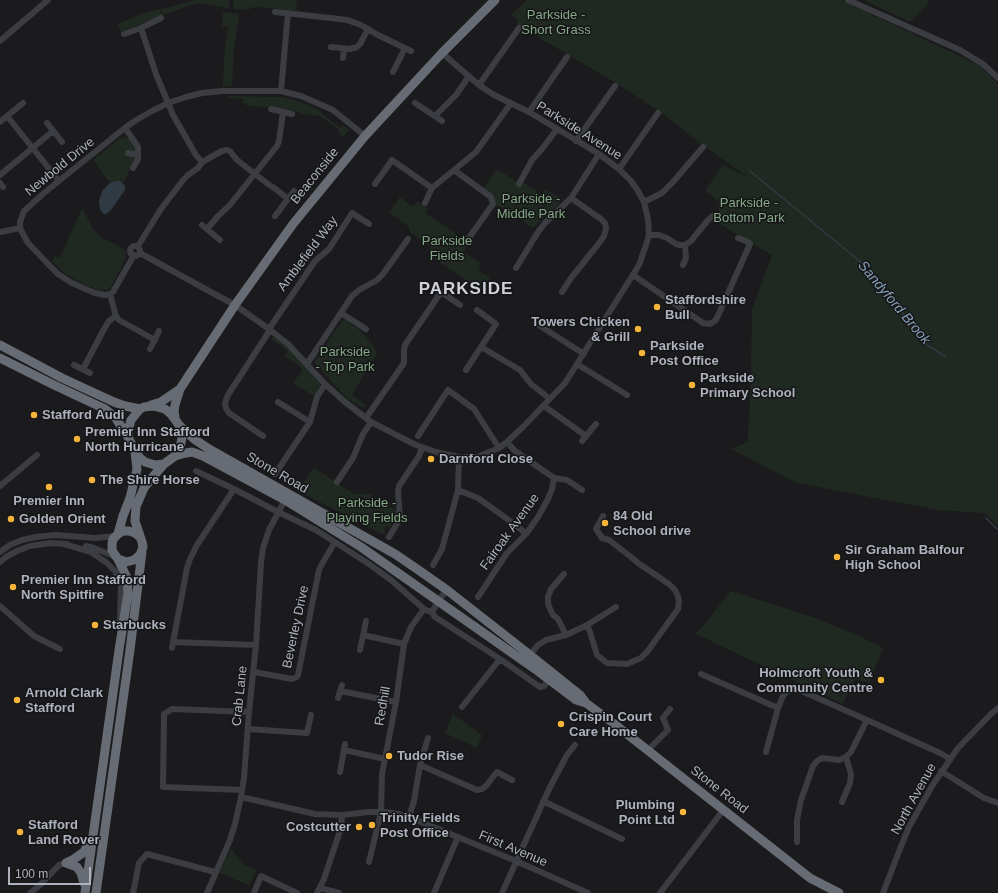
<!DOCTYPE html>
<html>
<head>
<meta charset="utf-8">
<style>
  body { margin:0 }
  #map { position:relative; width:998px; height:893px; overflow:hidden; background:#1b1b1d; font-family:Arial,sans-serif }
  canvas { display:block }
  .scale { position:absolute; left:8px; top:867px; width:83px; height:18px; box-sizing:border-box; border:2px solid #adb2bd; border-top:0; padding-left:5px; font-size:12px; line-height:14px; white-space:nowrap; color:#adb2bd; -webkit-text-stroke:3px #161618; paint-order:stroke }
</style>
</head>
<body>
<div id="map">
<canvas width="998" height="893"></canvas>
<div class="scale">100 m</div>
</div>
<script>
const ctx = document.querySelector('canvas').getContext('2d');
ctx.lineJoin = 'round';
function fillPath(path, color) {
  ctx.fillStyle = color;
  ctx.fill(path, 'evenodd');
}
function shape(rows) {
  const path = new Path2D();
  for (const r of rows) {
    if (r.length === 3) {
      path.moveTo(r[0] + r[2], r[1]);
      path.arc(r[0], r[1], r[2], 0, 2 * Math.PI);
      continue;
    }
    path.moveTo(r[0], r[1]);
    for (let i = 2; i < r.length; i += 2) path.lineTo(r[i], r[i + 1]);
  }
  return path;
}
function stroke(path, color, width, dash) {
  ctx.strokeStyle = color;
  ctx.lineWidth = width;
  ctx.lineCap = dash ? 'butt' : 'round';
  ctx.setLineDash(dash || []);
  ctx.stroke(path);
}
function label(font, color, halo, rows, align = 'center') {
  ctx.font = font + ' Arial,sans-serif';
  ctx.lineWidth = 3;
  ctx.setLineDash([]);
  ctx.textBaseline = 'middle';
  ctx.strokeStyle = halo;
  ctx.fillStyle = color;
  for (const [text, x, y, turn = 0] of rows) {
    ctx.save();
    ctx.translate(x, y);
    ctx.rotate((+turn || 0) * Math.PI / 180);
    ctx.textAlign = isNaN(turn) ? turn : align;
    if (halo) ctx.strokeText(text, 0, 0);
    ctx.fillText(text, 0, 0);
    ctx.restore();
  }
}
fillPath(shape([
  [196,0,229,0,229,8,197,3,163,15,161,9],
  [234,0,297,0,296,8,298,11,256,7,250,8,249,10,233,9],
  [527,0,841,0,979,65,998,84,998,526,984,513,938,510,797,483,731,449,748,442,751,377,752,309,772,255,737,235,720,224,718,201,705,191,723,165,751,179,700,143,659,111,616,83,516,24,519,21,511,15],
  [864,0,928,0,928,4,910,22],
  [160,9,162,15,121,32,118,24,141,14],
  [223,12,239,14,234,49,232,86,223,86,224,59,228,27,222,26],
  [227,96,281,97,295,100,315,108,340,128,343,125,349,130,343,137,338,132,339,130,326,120,319,116,306,114,277,107,247,106,246,104,243,103,243,99,229,98,227,98],
  [120,138,129,138,136,149,135,157,123,184,120,181,115,181,110,183,93,160],
  [497,169,517,182,524,183,541,194,545,189,563,199,557,206,539,222,533,228,507,210,493,204,482,190],
  [400,197,413,207,418,201,428,209,425,213,455,233,467,245,464,252,481,264,478,270,490,278,481,290,429,255,431,247,410,232,409,227,389,212],
  [82,208,93,229,105,240,113,243,125,250,127,256,111,287,107,290,98,290,79,282,63,272,52,262,55,256,60,258],
  [343,320,346,320,362,332,373,345,377,353,352,395,366,405,364,407,361,407,348,399,315,364,315,361,341,322],
  [274,335,284,342,321,383,314,396,293,383,303,369,285,356,288,351,271,339],
  [314,468,354,494,369,494,400,513,390,527,386,526,384,529,386,532,384,535,298,491],
  [731,591,816,618,861,637,883,648,869,683,855,679,843,704,696,634],
  [453,714,482,735,477,748,445,733,449,723],
  [231,849,245,865,257,870,249,885,219,873]
]), '#202921');
fillPath(shape([
  [115,181,120,181,125,186,125,190,111,210,105,215,100,210,99,201,102,191,110,183]
]), '#303a42');
stroke(shape([
  [750,171,868,268,927,345,946,357],
  [986,518,996,528,998,529]
]), '#303a42', 1.5);
stroke(shape([
  [848,0,960,50,983,64,998,78],
  [275,12,331,18,347,20,361,25,376,34,411,51],
  [141,28,156,74,173,115,196,155,202,162],
  [124,34,141,28,161,18],
  [0,41,48,0],
  [331,47,350,49,357,47,360,44,368,29],
  [343,58,344,49],
  [393,72,405,48],
  [479,85,519,28],
  [281,91,288,13],
  [415,103,442,121],
  [271,109,292,114],
  [529,112,567,57],
  [7,116,59,181],
  [435,116,456,95,469,76],
  [0,122,23,103],
  [47,123,62,142],
  [125,128,132,138,138,147,138,159,133,168],
  [576,141,615,86],
  [128,153,138,155],
  [619,169,658,113],
  [454,170,491,197,493,204,466,242],
  [0,175,53,131],
  [0,183,3,187],
  [375,184,392,160,432,188,476,152,511,103],
  [519,184,532,160,542,149,557,129],
  [644,202,662,193,673,182,703,147],
  [425,203,432,188],
  [275,216,294,191],
  [202,225,220,240],
  [207,229,218,216,229,206,277,146,279,141,283,112],
  [0,232,20,228],
  [649,235,659,235,667,238,676,244,680,245,685,245,691,241,708,220,714,215,720,215],
  [135,251,5],
  [138,246,161,209,184,179,188,175,198,168,202,162,222,151,227,150,230,151,237,160,268,184,277,190,288,199],
  [140,253,209,291,235,305,269,329,288,344,325,384,345,402,371,422,416,445,436,452,459,457,477,457,482,455,499,448,507,442,523,427,565,383,639,265,646,245,649,235,648,219,644,202,638,191,631,181,619,169,599,154,529,112,494,95,479,85,442,53],
  [134,255,113,292,110,294,105,295,95,293,72,283,58,274,50,266,28,243,23,234,20,228,20,222,24,211,44,193,126,127,138,119,152,111,168,103,186,97,202,93,222,91,281,91,301,96,333,110,365,136],
  [683,265,686,258,685,245],
  [516,268,538,232,545,223,571,198,599,154],
  [633,275,703,323,710,324,716,320,750,244,746,241,738,238],
  [562,292,571,278,584,262,600,242,604,236,606,229,605,223,601,219,571,198],
  [341,313,366,329],
  [116,316,119,320,155,340],
  [537,324,584,354],
  [269,329,315,261,329,249,352,213,369,224],
  [481,347,520,370,531,384,550,399],
  [150,349,159,331],
  [307,364,352,296,359,290,377,280,383,274,408,239],
  [577,364,627,395],
  [74,365,90,373],
  [83,369,104,329,109,321,116,316,114,309,110,294],
  [466,370,496,324,477,310],
  [278,402,310,422],
  [544,406,586,436],
  [366,418,404,363,404,351,405,345,441,292,460,305],
  [263,436,232,415,228,412,226,408,225,403,228,395,270,330],
  [418,436,448,390,474,409,499,448],
  [582,441,596,424],
  [196,471,234,489,278,512,316,530,369,564,391,580,424,609,428,611,431,611],
  [275,474,310,422,317,397,325,384],
  [554,478,567,480,582,490],
  [337,482,353,458,363,434,371,422],
  [0,486,37,455],
  [458,490,478,498,517,526,526,534],
  [389,537,400,519,398,491,399,486,419,456,422,448],
  [64,544,91,552,107,563,115,571,121,586,120,619],
  [86,546,94,548,116,557],
  [0,552,10,545,22,540,36,537,55,535,96,538,115,536],
  [0,562,6,557,17,551,30,546,51,543,67,544],
  [433,565,442,549,458,490,459,457],
  [564,574,551,589,548,597,548,603,550,609,553,615,558,619,566,635],
  [478,597,507,553,526,534,538,517,548,499,552,489,554,478,515,451,507,442],
  [0,606,34,636,60,649],
  [431,611,435,617,500,659,540,687,544,686,549,680],
  [431,611,434,609,438,601,447,590],
  [587,625,590,632,597,655,607,663,627,664,641,658,647,652,678,609,679,602,678,596,675,590,669,584,638,563,631,557,609,540,602,538,596,529,603,516],
  [363,635,404,644],
  [173,642,256,645],
  [172,648,187,568,190,559,197,545,234,489],
  [360,650,366,621],
  [528,657,538,645,546,640,566,635,587,625,616,607],
  [254,672,292,679,297,677,298,675,319,570,322,564,335,542],
  [701,674,778,708],
  [340,691,396,702],
  [338,698,342,685],
  [462,707,500,659],
  [248,729,307,733,311,715],
  [344,750,385,759],
  [648,750,668,730,663,718,670,709],
  [766,752,778,708,783,696,786,692,791,690,797,689,867,720,940,753,950,759],
  [846,757,851,752,867,720],
  [420,765,477,790,482,789,486,786,497,772,512,780],
  [941,771,984,798,998,803],
  [340,772,345,744],
  [242,790,163,787,164,714,172,709,249,712],
  [241,797,315,814,342,815,369,812,385,812,399,814,409,817,516,861,588,893],
  [543,801,622,839],
  [409,817,414,801,420,765,428,738],
  [797,842,797,820,801,800,813,766,817,761,822,758,839,760,846,757,851,774,850,783,842,802],
  [369,862,381,812,382,774,396,702,404,644,411,627,424,609],
  [320,888,339,893],
  [30,893,40,885,59,865,66,863],
  [133,893,139,863,147,854,215,872],
  [207,893,230,840,235,824,241,797,244,778,249,712,256,645,261,563,263,548,269,530,285,500],
  [254,893,261,876,297,893],
  [317,893,324,879,341,828,342,815],
  [434,893,458,837],
  [502,893,550,787,567,755,575,745],
  [660,893,724,809],
  [883,893,900,849,909,827,932,786,958,748,991,714,998,708]
]), '#3c3d42', 6);
stroke(shape([
  [0,345,62,378,114,402,125,406,140,409],
  [0,358,54,385,105,409,115,417,128,437],
  [151,405,161,402,180,389],
  [175,418,174,411,175,405,180,389,235,305,293,224,365,136,442,53,495,0],
  [179,425,194,439,209,449,395,554,417,569,447,590,530,655,580,695,586,703],
  [175,456,186,453,192,452,203,456,285,500,361,547,535,669,576,700,586,703,613,723,810,878,839,893],
  [118,534,123,516,130,498,137,469,135,452],
  [140,537,135,533,129,531,123,531,118,534,113,539,112,544,112,550,115,555,118,559,126,562,134,560,140,555,143,547,142,542,135,521,136,506,138,502,144,488,151,479,164,464,175,456,180,449,182,437,179,425,171,414,165,409,153,406,144,407,140,409,131,420,128,431,128,437,135,451,140,458,145,462,155,465,164,464],
  [66,863,74,859,84,852,89,841],
  [66,863,77,867,81,873,84,883],
  [85,893,119,650,128,593,127,578,118,559],
  [96,893,130,650,142,552]
]), '#676b73', 9);
for (const [x, y, r, color] of [
  [657,307,4,"#f6b53a"],
  [638,329,4,"#f6b53a"],
  [642,353,4,"#f6b53a"],
  [692,385,4,"#f6b53a"],
  [34,415,4,"#f6b53a"],
  [77,439,4,"#f6b53a"],
  [431,459,4,"#f6b53a"],
  [92,480,4,"#f6b53a"],
  [49,487,4,"#f6b53a"],
  [11,519,4,"#f6b53a"],
  [605,523,4,"#f6b53a"],
  [837,557,4,"#f6b53a"],
  [13,587,4,"#f6b53a"],
  [95,625,4,"#f6b53a"],
  [881,680,4,"#f6b53a"],
  [17,700,4,"#f6b53a"],
  [561,724,4,"#f6b53a"],
  [389,756,4,"#f6b53a"],
  [683,812,4,"#f6b53a"],
  [372,825,4,"#f6b53a"],
  [359,827,4,"#f6b53a"],
  [20,832,4,"#f6b53a"]
]) {
  const dot = new Path2D();
  dot.arc(x, y, r, 0, 2 * Math.PI);
  ctx.fillStyle = color;
  ctx.fill(dot);
  stroke(dot, '#161618', 1.5);
}
label('13px', '#84a886', '#161618', [
  ["Parkside -",556,15],
  ["Short Grass",556,30],
  ["Parkside -",531,199],
  ["Middle Park",531,214],
  ["Parkside -",749,203],
  ["Bottom Park",749,218],
  ["Parkside",447,241],
  ["Fields",447,256],
  ["Parkside",345,352],
  ["- Top Park",345,367],
  ["Parkside -",367,503],
  ["Playing Fields",367,518]
]);
label('13px', '#adb2bd', '#161618', [
  ["Parkside Avenue",579,131,32],
  ["Newbold Drive",60,167,-39],
  ["Beaconside",315,176,-51],
  ["Amblefield Way",308,254,-53],
  ["Stone Road",277,473,30],
  ["Fairoak Avenue",510,532,-54],
  ["Beverley Drive",296,627,-78],
  ["Crab Lane",240,696,-84],
  ["Redhill",383,706,-80],
  ["Stone Road",719,790,38],
  ["North Avenue",914,799,-61],
  ["First Avenue",513,849,23]
]);
label('bold 13px', '#adb2bd', '#161618', [
  ["Staffordshire",665,300],
  ["Bull",665,315],
  ["Towers Chicken",630,322,"right"],
  ["& Grill",630,337,"right"],
  ["Parkside",650,346],
  ["Post Office",650,361],
  ["Parkside",700,378],
  ["Primary School",700,393],
  ["Stafford Audi",42,415],
  ["Premier Inn Stafford",85,432],
  ["North Hurricane",85,447],
  ["Darnford Close",439,459],
  ["The Shire Horse",100,480],
  ["Premier Inn",49,501,"center"],
  ["84 Old",613,516],
  ["School drive",613,531],
  ["Golden Orient",19,519],
  ["Sir Graham Balfour",845,550],
  ["High School",845,565],
  ["Premier Inn Stafford",21,580],
  ["North Spitfire",21,595],
  ["Starbucks",103,625],
  ["Holmcroft Youth &",873,673,"right"],
  ["Community Centre",873,688,"right"],
  ["Arnold Clark",25,693],
  ["Stafford",25,708],
  ["Crispin Court",569,717],
  ["Care Home",569,732],
  ["Tudor Rise",397,756],
  ["Plumbing",675,805,"right"],
  ["Point Ltd",675,820,"right"],
  ["Trinity Fields",380,818],
  ["Post Office",380,833],
  ["Stafford",28,825],
  ["Land Rover",28,840],
  ["Costcutter",351,827,"right"]
], 'left');
label('italic 14px', '#84a0b8', '#161618', [
  ["Sandyford Brook",894,303,50]
]);
ctx.letterSpacing = '1px';
label('bold 17px', '#ced1d9', '#161618', [
  ["PARKSIDE",466,289]
]);
ctx.letterSpacing = '0px';
</script>
</body>
</html>
